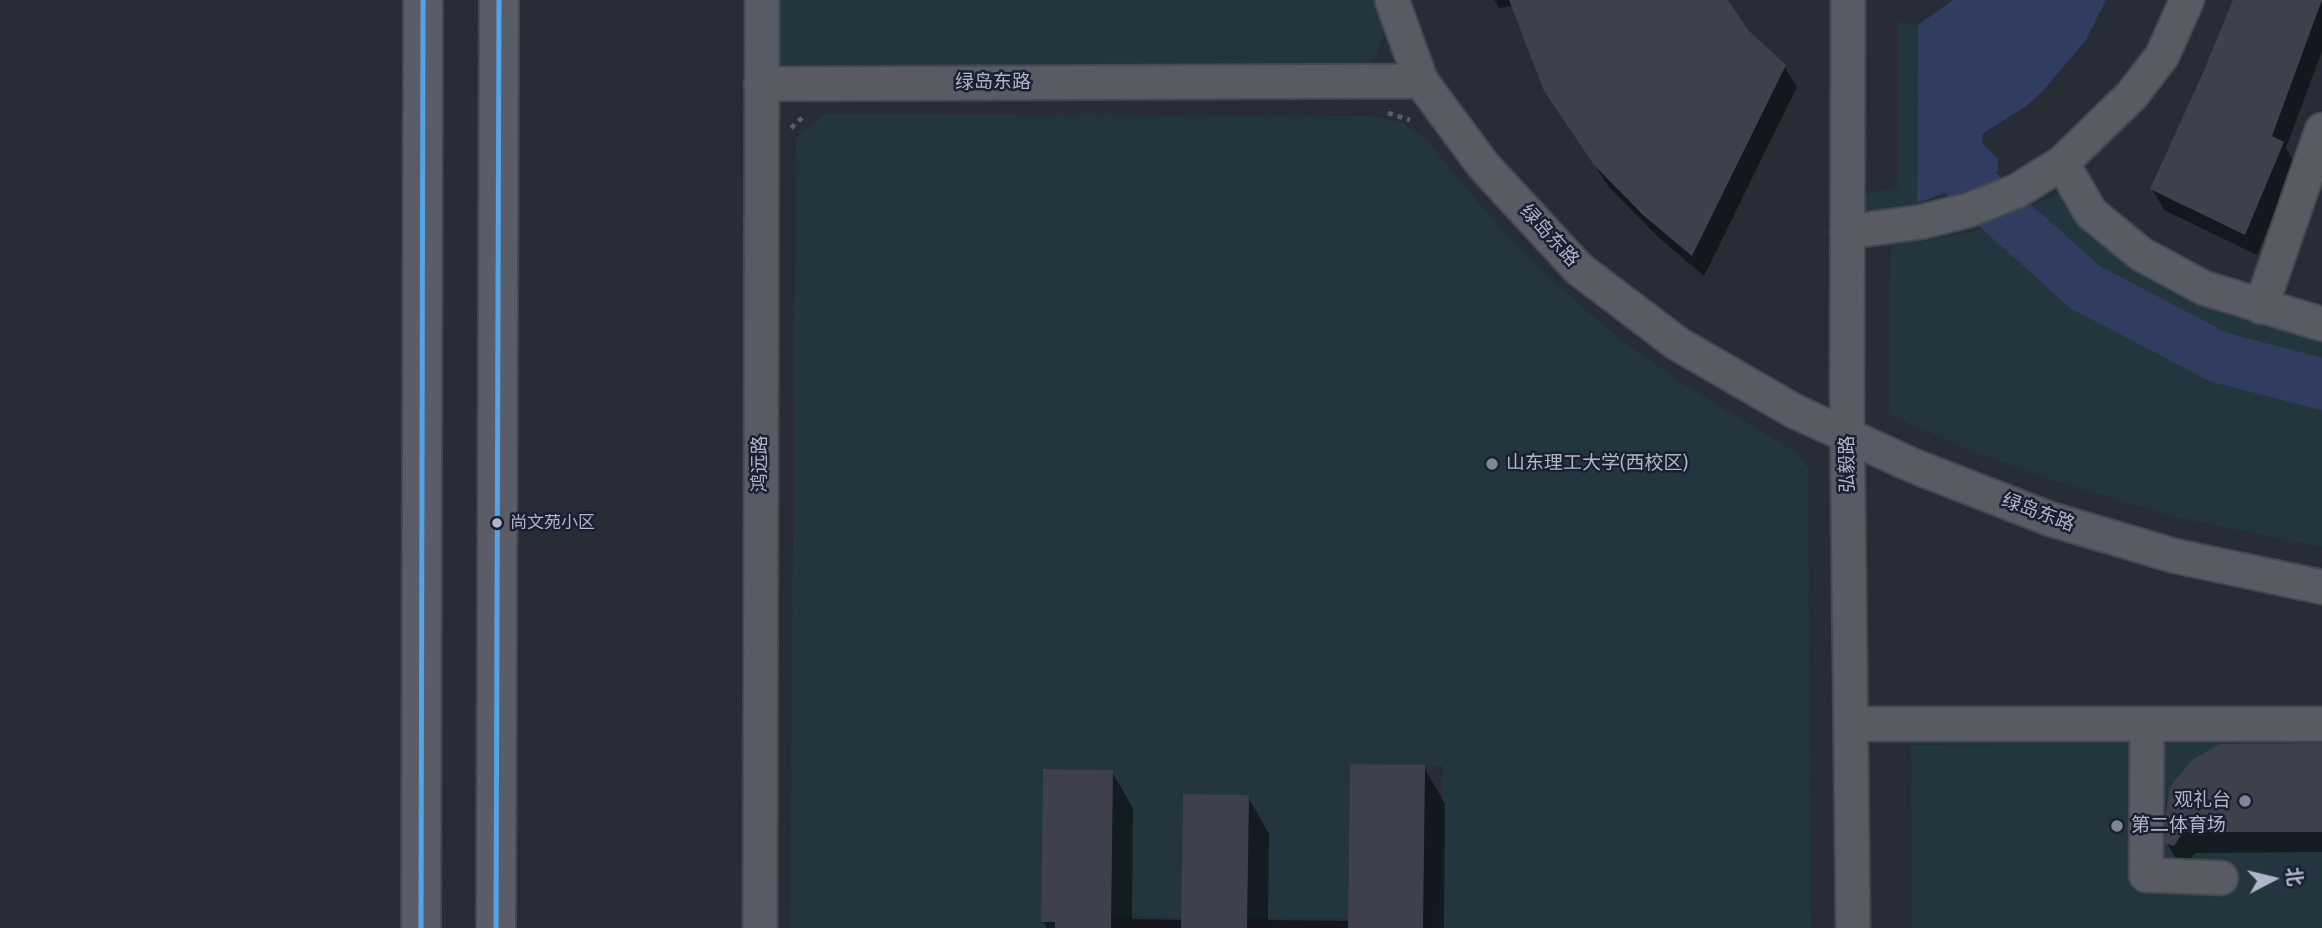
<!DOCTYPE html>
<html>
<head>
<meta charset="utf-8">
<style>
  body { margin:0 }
  #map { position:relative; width:2322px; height:928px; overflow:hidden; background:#272c37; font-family:"Fira Sans Condensed","Noto Sans SC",sans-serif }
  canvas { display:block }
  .north { position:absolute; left:2238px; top:844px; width:70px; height:70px; -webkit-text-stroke:5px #1a2032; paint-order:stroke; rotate:83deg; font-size:19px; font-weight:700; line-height:28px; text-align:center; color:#b0b6c9 }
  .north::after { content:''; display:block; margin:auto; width:24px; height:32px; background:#b0b6c9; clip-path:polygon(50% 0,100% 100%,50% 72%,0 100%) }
</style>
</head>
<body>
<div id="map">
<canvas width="2322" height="928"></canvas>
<div class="north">北</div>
</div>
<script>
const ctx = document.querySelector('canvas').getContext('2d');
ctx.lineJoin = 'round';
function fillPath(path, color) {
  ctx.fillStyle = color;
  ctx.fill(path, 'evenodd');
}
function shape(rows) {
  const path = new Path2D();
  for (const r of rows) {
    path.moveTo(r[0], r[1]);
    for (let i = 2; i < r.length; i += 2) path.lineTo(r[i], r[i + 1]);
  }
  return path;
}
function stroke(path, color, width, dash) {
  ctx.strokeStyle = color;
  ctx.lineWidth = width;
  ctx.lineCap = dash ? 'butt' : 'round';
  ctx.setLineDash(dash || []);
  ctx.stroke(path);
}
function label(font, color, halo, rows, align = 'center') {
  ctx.font = font + ' "Fira Sans Condensed","Noto Sans SC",sans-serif';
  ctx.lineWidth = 5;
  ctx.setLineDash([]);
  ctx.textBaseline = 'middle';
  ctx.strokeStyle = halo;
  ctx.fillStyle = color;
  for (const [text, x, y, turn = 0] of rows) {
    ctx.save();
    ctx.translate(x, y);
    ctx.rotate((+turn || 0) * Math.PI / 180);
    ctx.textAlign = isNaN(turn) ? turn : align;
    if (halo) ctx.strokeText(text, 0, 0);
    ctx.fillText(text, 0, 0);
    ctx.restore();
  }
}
fillPath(shape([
  [779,0,1376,0,1382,20,1383,38,1376,57,1356,67,780,66],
  [1898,22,1918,25,1917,215,1864,220,1864,194,1898,188],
  [825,114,1373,116,1404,125,1425,138,1493,220,1552,280,1612,333,1680,382,1797,453,1808,468,1811,928,1439,928,1443,766,1350,764,1348,919,1247,918,1249,795,1183,794,1181,918,1111,917,1113,770,1043,769,1041,922,1055,922,1055,928,790,928,796,137],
  [2063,192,2084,221,2322,332,2322,547,2172,516,2062,483,1965,448,1889,414,1891,245,1931,240,1978,230],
  [2322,743,2322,928,1912,928,1911,745]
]), '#24363d');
fillPath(shape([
  [1953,0,2106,0,2086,40,2043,91,2026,106,1982,134,1983,144,1998,159,1998,171,1970,184,1917,203,1918,25]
]), '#313d60');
fillPath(shape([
  [1494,0,1726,0,1747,31,1784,66,1797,87,1704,276,1657,236,1608,186,1546,90,1513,6,1499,8],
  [2234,0,2322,0,2322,51,2286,148,2295,164,2257,255,2164,210,2152,189,2204,76],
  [2322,745,2322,852,2195,853,2186,866,2179,864,2167,843,2167,815],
  [1424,767,1445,804,1444,928,1047,928,1043,922,1112,772,1133,808,1132,919,1183,920,1248,797,1269,834,1268,920,1350,921]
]), '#0007');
stroke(shape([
  [1970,184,2085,287,2218,357,2322,384]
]), '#313d60', 51);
fillPath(shape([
  [1509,0,1728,0,1748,30,1786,65,1692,256,1643,215,1594,165,1544,91],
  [2233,0,2322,0,2272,136,2284,142,2245,235,2150,189,2202,75],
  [2322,743,2322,832,2183,832,2174,846,2165,843,2166,815,2170,787,2192,760,2220,744],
  [1350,764,1425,765,1423,928,1348,928],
  [1043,769,1113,770,1111,928,1055,928,1055,922,1041,922],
  [1183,794,1249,795,1247,928,1181,928]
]), '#3e414c');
const street = shape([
  [1392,0,1421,81],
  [1848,0,1847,410,1853,928],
  [761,84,1421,81,1483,165,1579,269,1678,344,1794,411,1914,466,2050,519,2175,556,2322,587],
  [2062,163,2091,213,2141,254,2204,288,2322,324],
  [1847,232,1921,222,1969,210,2017,191,2062,163,2132,95,2162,56,2187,0],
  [2261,307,2322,130],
  [1851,724,2322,724],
  [2147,725,2146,875,2221,878],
  [760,928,762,0]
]);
const primary = shape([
  [421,928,423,0],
  [496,928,499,0]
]);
stroke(street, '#444951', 37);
stroke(primary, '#444953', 42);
stroke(shape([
  [1388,113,1410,120],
  [791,128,805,115]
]), '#5a5f68', 4.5, [5, 5]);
stroke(street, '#585a64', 33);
stroke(primary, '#5a5c67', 38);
stroke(shape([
  [421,928,423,0],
  [496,928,499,0]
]), '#53a3e8', 5);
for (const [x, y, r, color] of [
  [1492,464,7,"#808696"],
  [497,523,6,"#b0b6c9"],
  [2245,801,7,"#808696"],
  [2117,826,7,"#808696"]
]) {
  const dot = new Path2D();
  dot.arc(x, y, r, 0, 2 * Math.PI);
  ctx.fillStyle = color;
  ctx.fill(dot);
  stroke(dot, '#1a2032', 2.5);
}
label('17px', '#b0b6c9', '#1a2032', [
  ["尚文苑小区",510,523]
], 'left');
label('19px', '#b0b6c9', '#1a2032', [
  ["绿岛东路",993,83],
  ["绿岛东路",1549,236,47],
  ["鸿远路",761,464,-90],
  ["弘毅路",1848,464,-91],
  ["绿岛东路",2038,513,20]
]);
label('19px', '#b0b6c9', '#1a2032', [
  ["山东理工大学(西校区)",1506,464],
  ["观礼台",2231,801,"right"],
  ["第二体育场",2131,826]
], 'left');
</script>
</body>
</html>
